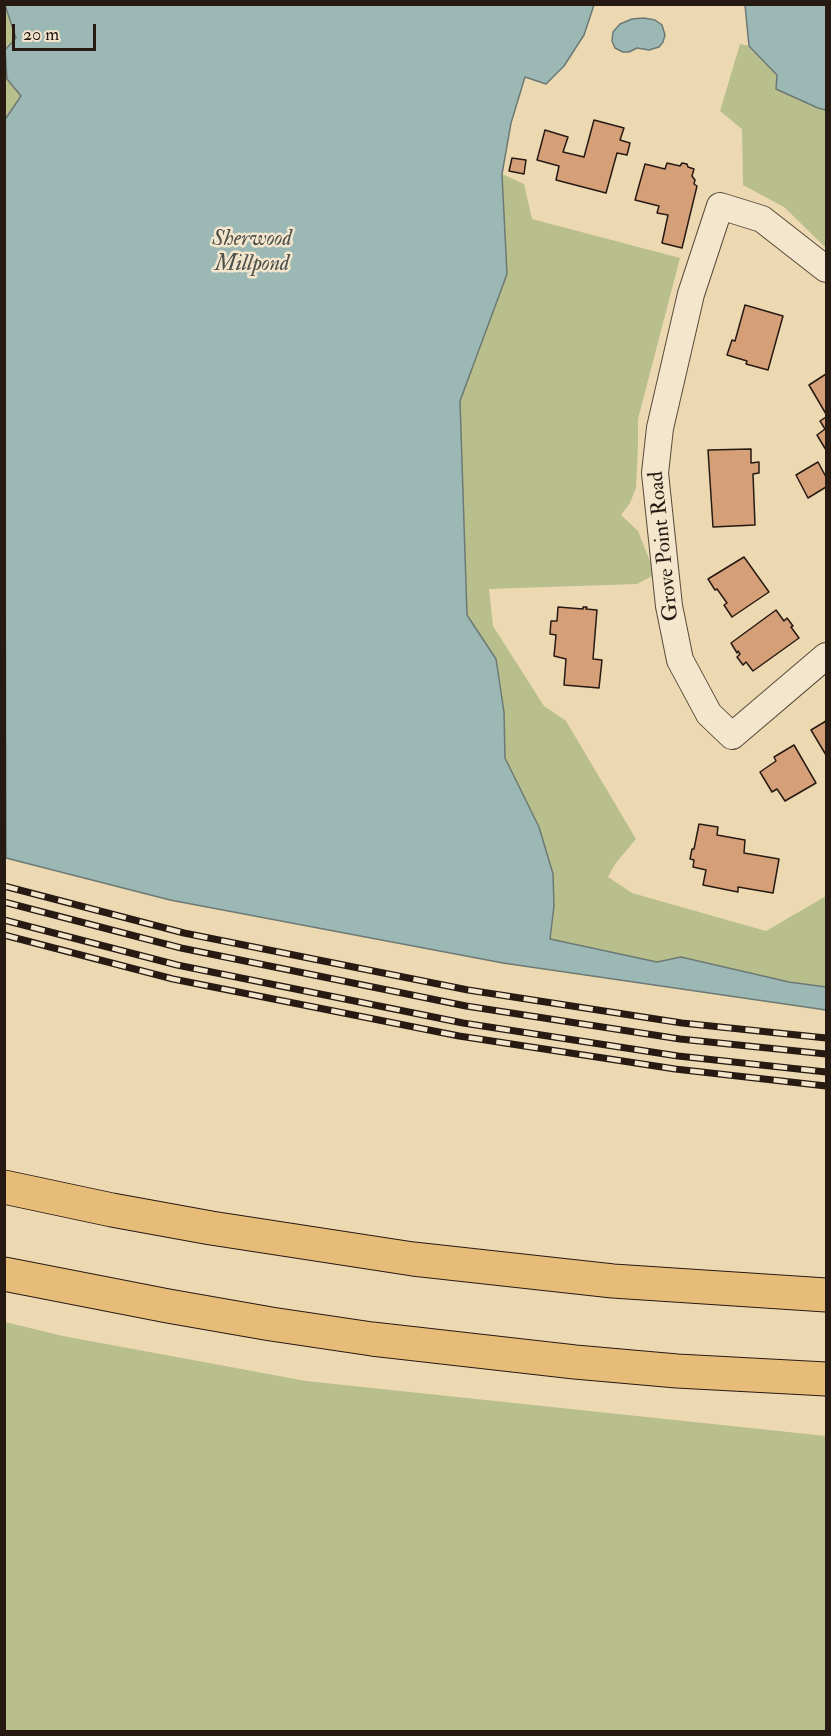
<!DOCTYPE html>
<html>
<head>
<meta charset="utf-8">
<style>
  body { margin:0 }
  #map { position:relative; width:831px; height:1736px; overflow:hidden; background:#edd9b1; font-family:"IM FELL Double Pica",serif }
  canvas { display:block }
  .frame { position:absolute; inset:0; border:6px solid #261a13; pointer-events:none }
  .scale { position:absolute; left:12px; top:24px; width:84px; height:27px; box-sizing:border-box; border:3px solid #261a13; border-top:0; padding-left:8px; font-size:18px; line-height:21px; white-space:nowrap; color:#261a13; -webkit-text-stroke:4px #f3e6cc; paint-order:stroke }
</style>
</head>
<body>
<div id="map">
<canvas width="831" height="1736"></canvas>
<div class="frame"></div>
<div class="scale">20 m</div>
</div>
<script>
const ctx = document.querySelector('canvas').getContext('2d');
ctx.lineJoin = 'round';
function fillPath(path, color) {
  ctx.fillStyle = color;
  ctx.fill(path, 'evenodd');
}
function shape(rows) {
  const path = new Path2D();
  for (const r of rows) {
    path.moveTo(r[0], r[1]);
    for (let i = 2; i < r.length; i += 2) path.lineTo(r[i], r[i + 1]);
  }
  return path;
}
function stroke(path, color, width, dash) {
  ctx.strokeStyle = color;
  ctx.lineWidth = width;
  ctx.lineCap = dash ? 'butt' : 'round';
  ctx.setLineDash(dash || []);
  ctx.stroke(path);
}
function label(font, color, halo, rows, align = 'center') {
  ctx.font = font + ' "IM FELL Double Pica",serif';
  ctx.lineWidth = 5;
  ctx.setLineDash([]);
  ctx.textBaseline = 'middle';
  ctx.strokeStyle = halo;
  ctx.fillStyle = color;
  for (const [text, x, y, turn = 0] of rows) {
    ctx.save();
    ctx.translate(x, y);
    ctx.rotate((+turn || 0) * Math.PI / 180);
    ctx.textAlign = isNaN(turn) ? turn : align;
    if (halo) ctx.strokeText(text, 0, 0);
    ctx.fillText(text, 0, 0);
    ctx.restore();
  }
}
fillPath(shape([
  [5,4,16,39,5,50,4,5],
  [740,44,749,46,777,75,776,89,818,108,826,110,826,248,784,207,743,185,742,129,720,111],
  [4,61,7,79,21,96,5,121],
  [502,174,524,184,532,219,680,258,638,419,638,445,636,488,630,503,621,515,638,531,651,564,652,576,637,584,489,589,493,626,544,706,566,721,636,839,615,864,608,877,632,893,766,931,826,896,826,987,789,982,681,957,657,962,550,939,554,906,553,874,539,827,505,758,504,712,496,659,467,615,460,401,507,274],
  [5,1322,63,1336,306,1381,826,1436,826,1731,5,1731]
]), '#b8bf8c');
const water = shape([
  [5,5,594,5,584,35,564,66,546,84,525,77,511,123,502,174,507,274,460,401,467,615,496,659,504,712,505,758,539,827,553,874,554,906,550,939,657,962,681,957,789,982,826,987,826,1010,503,963,170,900,6,858,4,121,21,96,7,79,5,50,16,38,5,5],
  [745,5,826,5,826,110,818,108,776,89,777,75,749,46,745,5],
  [644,18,655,20,662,25,665,35,663,42,659,47,649,50,637,48,629,52,623,52,615,48,612,41,613,32,620,24,632,19,644,18]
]);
fillPath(water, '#9cb8b5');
stroke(water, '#6d7974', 1.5);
const building = shape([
  [594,120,624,128,620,140,630,143,627,155,617,153,606,193,556,180,559,166,537,160,545,130,568,137,563,152,584,157,594,120],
  [512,158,526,160,524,174,509,171,512,158],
  [667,163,680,166,682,163,687,164,688,167,694,169,692,176,695,180,694,184,697,186,682,248,662,243,668,215,657,213,659,206,635,200,645,164,665,169,667,163],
  [745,305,783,316,768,370,746,364,747,361,727,355,732,340,735,341,745,305],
  [826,374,826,414,809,385,826,374],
  [826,417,826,450,817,435,825,429,820,421,826,417],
  [751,449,751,463,759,462,759,473,753,474,755,525,713,527,708,450,751,449],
  [818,462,826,477,826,487,808,498,796,475,818,462],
  [744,557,769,592,732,617,724,605,727,603,717,589,715,590,708,579,744,557],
  [558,607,583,609,583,607,587,607,586,609,597,610,593,659,602,660,599,688,564,685,566,659,554,656,556,635,550,634,551,621,557,621,558,607],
  [776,610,784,621,787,618,793,626,791,627,799,638,753,671,746,662,743,665,737,657,740,654,738,651,737,653,731,643,776,610],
  [826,721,826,755,811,730,826,721],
  [794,745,816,783,785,801,777,789,772,792,760,772,776,761,774,757,794,745],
  [699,824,718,827,717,835,745,840,744,853,779,859,773,893,738,887,738,892,703,885,706,870,693,867,694,860,690,859,692,849,694,849,699,824]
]);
fillPath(building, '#d59f78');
stroke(building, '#261a13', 1.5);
const minor = shape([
  [826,269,762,219,720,206,691,294,660,428,655,473,669,606,680,660,709,714,732,736,826,656]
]);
const motorway = shape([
  [4,1187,112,1210,211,1228,413,1259,613,1281,826,1295],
  [4,1274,168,1306,271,1324,372,1339,575,1362,677,1371,826,1379]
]);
stroke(minor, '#584a3a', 28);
stroke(motorway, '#261a13', 35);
stroke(minor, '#f3e6cc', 26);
stroke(motorway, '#e6bc78', 33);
const rail = shape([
  [4,886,184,933,468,990,682,1023,826,1038],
  [4,902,181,948,466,1006,680,1039,826,1054],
  [4,920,177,965,463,1023,678,1056,826,1072],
  [4,935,173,979,459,1036,675,1069,826,1086]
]);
stroke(rail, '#261a13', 7);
stroke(rail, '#f3e6cc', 4.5, [14]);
label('21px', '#261a13', '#f3e6cc', [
  ["Grove Point Road",665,546,-96]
]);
label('italic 22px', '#4f514c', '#f3e6cc', [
  ["Sherwood",252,240],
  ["Millpond",252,265]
]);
</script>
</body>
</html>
